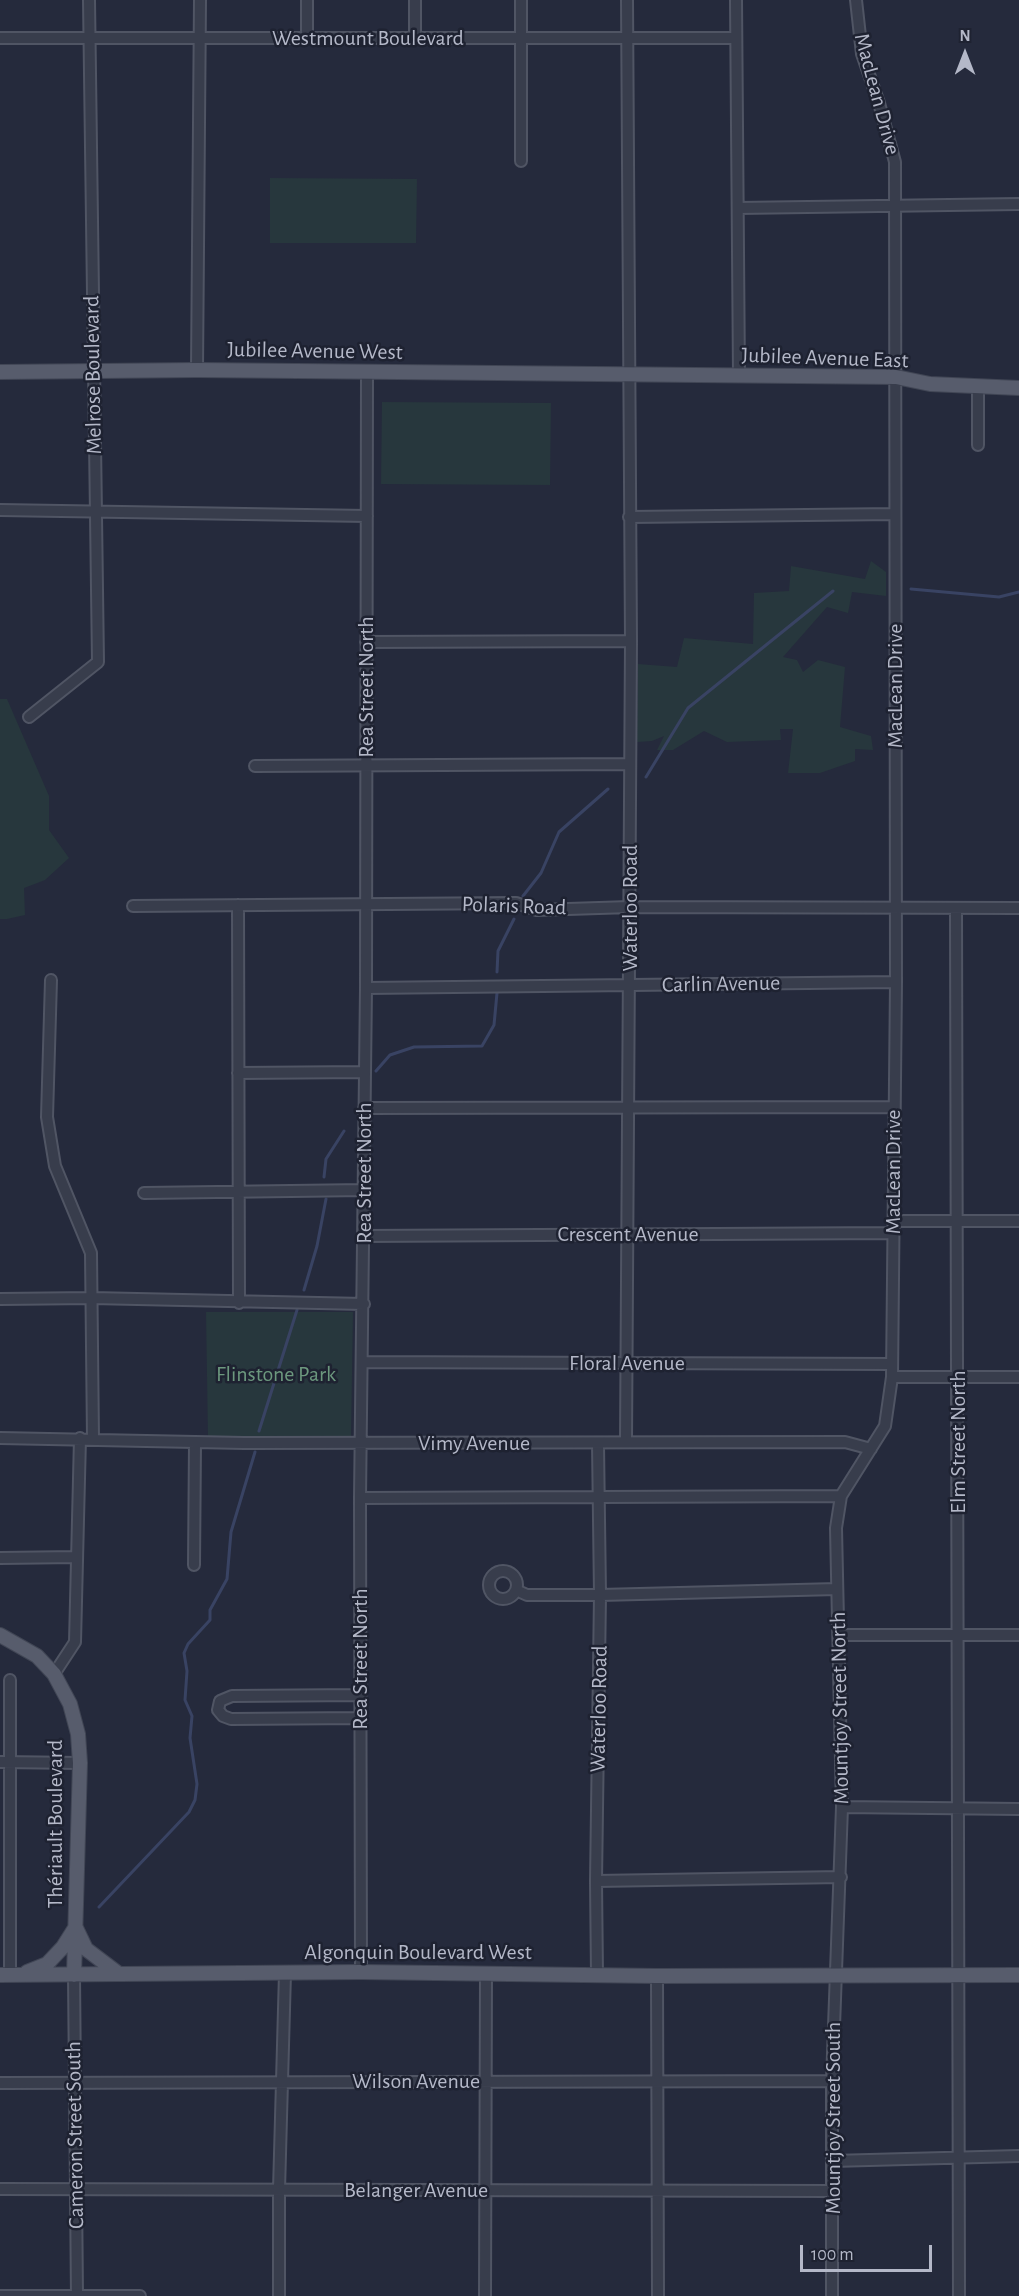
<!DOCTYPE html>
<html>
<head>
<meta charset="utf-8">
<style>
  body { margin:0 }
  #map { position:relative; width:1019px; height:2296px; overflow:hidden; background:#252a3c; font-family:"Alegreya Sans",sans-serif }
  canvas { display:block }
  .north { position:absolute; left:935px; top:24px; width:60px; height:60px; -webkit-text-stroke:4px #1e2231; paint-order:stroke; rotate:0deg; font-size:16px; font-weight:700; line-height:24px; text-align:center; color:#b4b8c8 }
  .north::after { content:''; display:block; margin:auto; width:21px; height:27px; background:#b4b8c8; clip-path:polygon(50% 0,100% 100%,50% 72%,0 100%) }
  .scale { position:absolute; left:800px; top:2245px; width:132px; height:27px; box-sizing:border-box; border:3px solid #b4b8c8; border-top:0; padding-left:8px; font-size:18px; line-height:21px; white-space:nowrap; color:#b4b8c8; -webkit-text-stroke:4px #1e2231; paint-order:stroke }
</style>
</head>
<body>
<div id="map">
<canvas width="1019" height="2296"></canvas>
<div class="north">N</div>
<div class="scale">100 m</div>
</div>
<script>
const ctx = document.querySelector('canvas').getContext('2d');
ctx.lineJoin = 'round';
function fillPath(path, color) {
  ctx.fillStyle = color;
  ctx.fill(path, 'evenodd');
}
function shape(rows) {
  const path = new Path2D();
  for (const r of rows) {
    if (r.length === 3) {
      path.moveTo(r[0] + r[2], r[1]);
      path.arc(r[0], r[1], r[2], 0, 2 * Math.PI);
      continue;
    }
    path.moveTo(r[0], r[1]);
    for (let i = 2; i < r.length; i += 2) path.lineTo(r[i], r[i + 1]);
  }
  return path;
}
function stroke(path, color, width, dash) {
  ctx.strokeStyle = color;
  ctx.lineWidth = width;
  ctx.lineCap = dash ? 'butt' : 'round';
  ctx.setLineDash(dash || []);
  ctx.stroke(path);
}
function label(font, color, halo, rows, align = 'center') {
  ctx.font = font + ' "Alegreya Sans",sans-serif';
  ctx.lineWidth = 5;
  ctx.setLineDash([]);
  ctx.textBaseline = 'middle';
  ctx.strokeStyle = halo;
  ctx.fillStyle = color;
  for (const [text, x, y, turn = 0] of rows) {
    ctx.save();
    ctx.translate(x, y);
    ctx.rotate((+turn || 0) * Math.PI / 180);
    ctx.textAlign = isNaN(turn) ? turn : align;
    if (halo) ctx.strokeText(text, 0, 0);
    ctx.fillText(text, 0, 0);
    ctx.restore();
  }
}
fillPath(shape([
  [270,178,417,179,416,243,270,243],
  [382,402,551,403,550,485,381,484],
  [871,561,886,572,886,596,852,592,848,613,827,607,783,657,797,660,803,672,818,660,845,667,840,727,871,736,873,750,855,749,855,761,820,773,788,773,793,729,780,729,781,740,727,742,704,731,673,750,657,750,664,736,652,741,637,742,638,664,677,667,684,638,753,644,754,593,789,591,791,566,865,579],
  [0,699,7,699,49,796,49,830,69,858,45,880,24,888,25,915,7,919,0,919],
  [206,1312,353,1312,351,1436,208,1438]
]), '#27373d');
stroke(shape([
  [911,589,999,597,1019,592],
  [646,777,688,708,833,591],
  [523,896,541,873,559,832,608,789],
  [497,972,498,951,514,919],
  [376,1071,390,1055,414,1047,482,1046,494,1025,497,993],
  [324,1177,326,1159,344,1131],
  [304,1290,317,1246,326,1199],
  [259,1431,297,1310],
  [99,1907,189,1812,195,1800,197,1784,190,1738,192,1716,185,1700,187,1671,184,1653,188,1644,210,1620,210,1610,227,1579,231,1532,255,1452]
]), '#394363', 3);
const minor = shape([
  [415,0,415,38],
  [736,0,739,376],
  [0,38,736,38],
  [307,38,307,0],
  [521,161,521,0],
  [738,208,1019,204],
  [197,370,200,0],
  [978,445,978,387],
  [0,510,367,516],
  [629,517,895,514],
  [366,642,631,641],
  [29,717,98,662,89,0],
  [255,766,629,764],
  [238,905,239,1303],
  [133,906,516,903,537,910,630,907,1019,908],
  [956,908,959,2296],
  [51,980,47,1117,55,1166,91,1253,93,1439],
  [366,988,896,982],
  [238,1073,364,1072],
  [364,1108,893,1107],
  [144,1193,364,1190],
  [893,1221,1019,1221],
  [363,1236,893,1233],
  [0,1299,92,1298,364,1304],
  [362,1362,892,1364],
  [892,1377,1019,1377],
  [0,1438,244,1443,845,1442,871,1449],
  [626,1442,631,641,627,0],
  [360,1498,841,1496],
  [0,1558,76,1557],
  [194,1565,195,1443],
  [503,1585,14],
  [516,1590,527,1595,600,1595,837,1589],
  [839,1635,1019,1635],
  [54,1674,75,1642,80,1438],
  [360,1695,232,1696,220,1701,218,1710,223,1716,231,1719,360,1718],
  [0,1762,80,1763],
  [842,1807,1019,1809],
  [596,1881,841,1877],
  [361,1972,360,1498,366,988,367,373],
  [10,1975,10,1680],
  [74,1975,77,2296],
  [597,1975,596,1881,600,1595,598,1444],
  [657,1976,658,2296],
  [0,2083,832,2081],
  [832,2161,1019,2156],
  [0,2189,832,2191],
  [0,2296,140,2296],
  [279,2296,279,2190,285,1973],
  [485,2296,486,1973],
  [832,2296,832,2081,842,1807,836,1528,841,1496,885,1426,892,1377,896,982,895,162,879,103,862,54,856,0]
]);
const major = shape([
  [0,372,197,370,896,377,930,384,1019,388],
  [0,1635,37,1656,54,1674,70,1704,78,1734,80,1763,74,1975],
  [76,1928,86,1949,119,1974],
  [27,1972,47,1964,63,1947,75,1928],
  [0,1975,361,1972,657,1976,1019,1975]
]);
stroke(minor, '#505564', 14);
stroke(major, '#414655', 16);
stroke(minor, '#383d4c', 10);
stroke(major, '#575c6c', 14);
label('22px', '#b4b8c8', '#1e2231', [
  ["Westmount Boulevard",368,38],
  ["MacLean Drive",877,94,75],
  ["Jubilee Avenue West",315,351,1],
  ["Jubilee Avenue East",825,358,2],
  ["Melrose Boulevard",93,375,-91],
  ["MacLean Drive",895,686,-90],
  ["Rea Street North",366,687,-90],
  ["Polaris Road",514,906,2],
  ["Waterloo Road",630,908,-90],
  ["Carlin Avenue",721,984,-1],
  ["MacLean Drive",893,1172,-90],
  ["Rea Street North",364,1173,-90],
  ["Crescent Avenue",628,1234],
  ["Floral Avenue",627,1363],
  ["Elm Street North",958,1442,-90],
  ["Vimy Avenue",474,1443],
  ["Rea Street North",360,1659,-90],
  ["Mountjoy Street North",840,1708,-91],
  ["Waterloo Road",599,1709,-89],
  ["Thériault Boulevard",55,1824,-90],
  ["Algonquin Boulevard West",418,1952],
  ["Wilson Avenue",416,2081],
  ["Mountjoy Street South",833,2118,-90],
  ["Cameron Street South",75,2135,-91],
  ["Belanger Avenue",416,2190]
]);
label('22px', '#6c987e', '#1e2231', [
  ["Flinstone Park",276,1374]
]);
</script>
</body>
</html>
